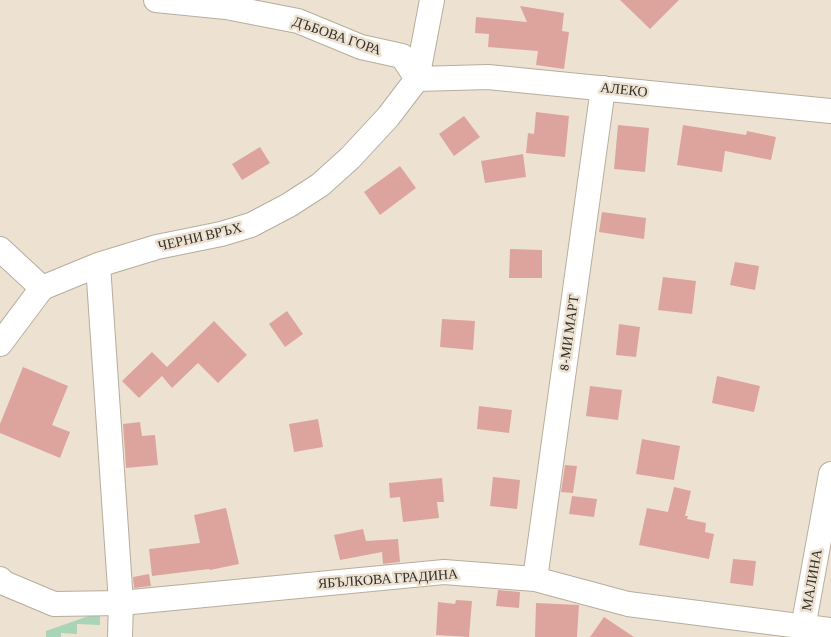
<!DOCTYPE html>
<html>
<head>
<meta charset="utf-8">
<style>
  body { margin:0 }
  canvas { display:block; background:#ede2d1 }
</style>
</head>
<body>
<canvas width="831" height="637"></canvas>
<script>
const ctx = document.querySelector('canvas').getContext('2d');
ctx.lineJoin = 'round';
function fillPath(path, color) {
  ctx.fillStyle = color;
  ctx.fill(path, 'evenodd');
}
function shape(rows) {
  const path = new Path2D();
  for (const r of rows) {
    path.moveTo(r[0], r[1]);
    for (let i = 2; i < r.length; i += 2) path.lineTo(r[i], r[i + 1]);
  }
  return path;
}
function stroke(path, color, width, dash) {
  ctx.strokeStyle = color;
  ctx.lineWidth = width;
  ctx.lineCap = dash ? 'butt' : 'round';
  ctx.setLineDash(dash || []);
  ctx.stroke(path);
}
function label(font, color, halo, rows, align = 'center') {
  ctx.font = font + ' "Crimson Pro",serif';
  ctx.lineWidth = 5;
  ctx.setLineDash([]);
  ctx.textBaseline = 'middle';
  ctx.strokeStyle = halo;
  ctx.fillStyle = color;
  for (const [text, x, y, turn = 0] of rows) {
    ctx.save();
    ctx.translate(x, y);
    ctx.rotate((+turn || 0) * Math.PI / 180);
    ctx.textAlign = isNaN(turn) ? turn : align;
    if (halo) ctx.strokeText(text, 0, 0);
    ctx.fillText(text, 0, 0);
    ctx.restore();
  }
}
fillPath(shape([
  [100,612,100,625,77,624,77,634,61,633,61,637,46,637,46,631]
]), '#a9d4b8');
fillPath(shape([
  [620,0,679,0,650,29],
  [520,6,564,13,562,31,569,32,564,69,536,65,538,51,488,47,489,34,475,33,476,17,527,22],
  [536,112,569,116,565,157,526,153,528,133,534,134],
  [464,116,480,137,454,156,439,134],
  [618,125,649,128,645,172,614,169],
  [683,125,746,135,747,131,776,137,771,160,725,151,722,172,677,165],
  [260,147,270,163,242,180,232,164],
  [523,154,526,177,485,183,481,161],
  [400,166,416,188,380,215,364,192],
  [602,212,646,218,644,239,599,232],
  [510,249,542,250,542,278,509,278],
  [735,262,759,266,755,290,730,285],
  [663,277,696,281,692,314,658,310],
  [287,311,303,334,285,347,269,324],
  [442,319,475,321,473,350,440,347],
  [214,321,247,355,218,383,198,363,172,388,162,376,139,398,122,381,152,352,167,367],
  [619,324,640,327,636,357,616,355],
  [23,367,68,386,52,425,70,432,60,458,0,433,0,424],
  [717,376,760,386,754,412,712,403],
  [590,386,622,390,618,420,586,416],
  [479,406,512,410,509,433,477,429],
  [318,419,323,447,294,452,289,424],
  [140,422,142,436,155,435,158,465,126,468,123,424],
  [642,439,680,446,674,480,636,474],
  [565,465,577,466,573,493,561,492],
  [493,477,520,480,517,509,490,506],
  [442,478,444,502,437,502,439,518,403,522,400,497,390,498,389,483],
  [674,487,691,491,685,516,688,516,687,519,706,523,705,532,714,534,709,559,639,545,647,508,668,512],
  [572,496,597,499,594,517,569,514],
  [226,508,239,564,210,570,209,569,152,576,149,549,200,543,194,515],
  [363,529,366,541,398,539,400,562,383,564,382,552,340,560,334,535],
  [733,559,756,561,753,586,730,583],
  [149,574,151,586,134,588,133,577],
  [498,590,520,592,519,608,496,606],
  [456,600,472,601,469,637,436,635,438,602,455,604],
  [536,603,579,605,577,637,535,637],
  [604,617,634,637,590,637]
]), '#dda49e');
const street = shape([
  [156,0,226,7,298,21,361,47,402,56,417,79,488,77,831,111],
  [0,249,42,288],
  [98,265,121,603,444,572,535,579,628,604,831,630],
  [0,344,42,288,98,265,157,247,221,234,251,225,289,205,320,185,350,158,388,117,417,79,432,0],
  [0,579,4,583,54,604,121,603,120,637],
  [535,579,603,88],
  [803,628,831,474]
]);
stroke(street, '#b7ad9d', 26);
stroke(street, '#fff', 24);
label('14px', '#332f29', '#ede2d1', [
  ["ДЪБОВА ГОРА",337,36,19],
  ["АЛЕКО",624,90,6],
  ["ЧЕРНИ ВРЪХ",200,237,-13],
  ["8-МИ МАРТ",569,333,-82],
  ["ЯБЪЛКОВА ГРАДИНА",388,579,-4],
  ["МАЛИНА",812,580,-80]
]);
</script>
</body>
</html>
